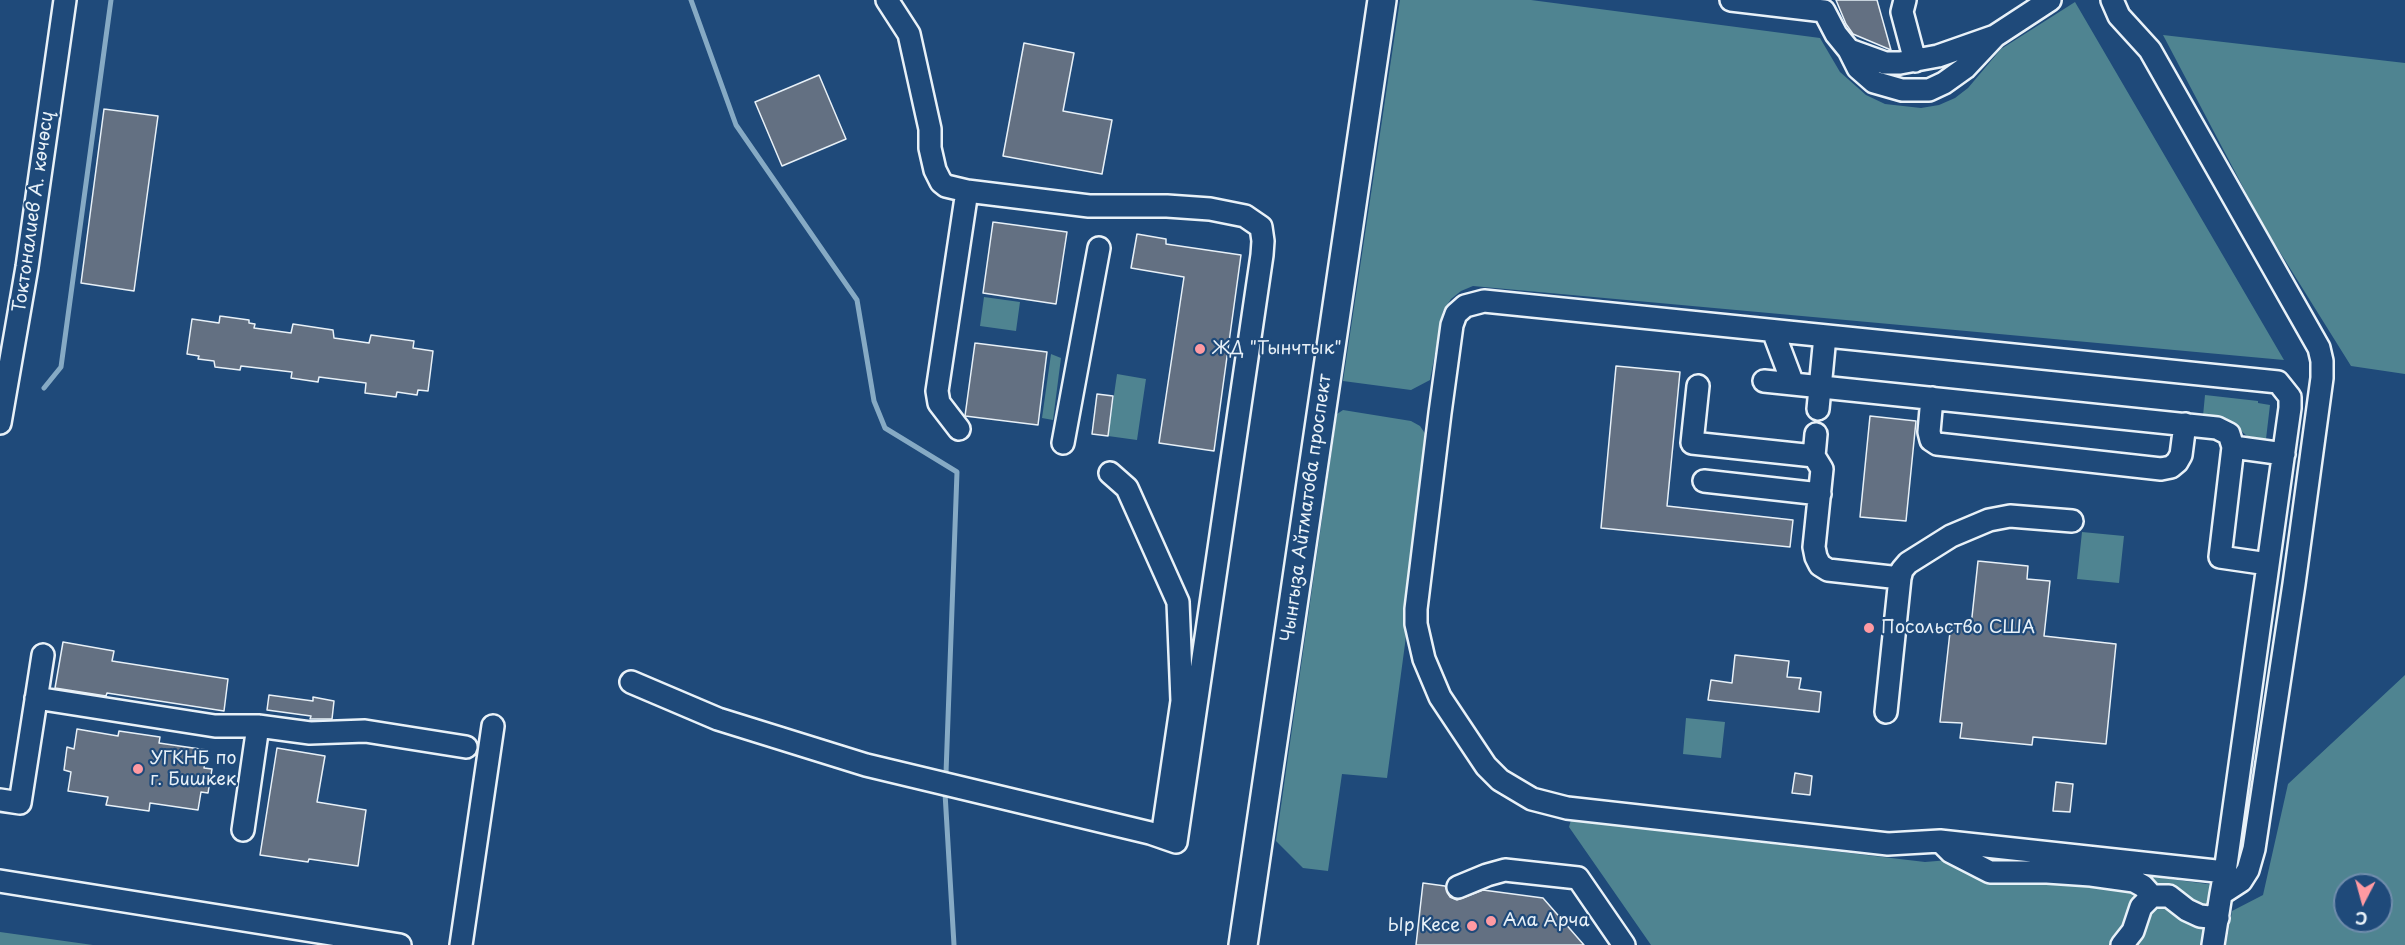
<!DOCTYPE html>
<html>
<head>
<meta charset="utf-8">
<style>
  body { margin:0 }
  #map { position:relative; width:2405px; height:945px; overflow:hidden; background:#1f4a7a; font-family:"Playpen Sans",sans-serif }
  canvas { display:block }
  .north { position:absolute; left:2333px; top:873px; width:60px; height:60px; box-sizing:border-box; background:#1f4a7a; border:2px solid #6f8dac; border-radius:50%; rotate:186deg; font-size:16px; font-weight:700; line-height:24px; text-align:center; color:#e8f1f8 }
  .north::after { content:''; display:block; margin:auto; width:21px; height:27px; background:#ff9aa2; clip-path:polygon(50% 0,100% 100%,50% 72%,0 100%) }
</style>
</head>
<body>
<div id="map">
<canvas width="2405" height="945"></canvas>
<div class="north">С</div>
</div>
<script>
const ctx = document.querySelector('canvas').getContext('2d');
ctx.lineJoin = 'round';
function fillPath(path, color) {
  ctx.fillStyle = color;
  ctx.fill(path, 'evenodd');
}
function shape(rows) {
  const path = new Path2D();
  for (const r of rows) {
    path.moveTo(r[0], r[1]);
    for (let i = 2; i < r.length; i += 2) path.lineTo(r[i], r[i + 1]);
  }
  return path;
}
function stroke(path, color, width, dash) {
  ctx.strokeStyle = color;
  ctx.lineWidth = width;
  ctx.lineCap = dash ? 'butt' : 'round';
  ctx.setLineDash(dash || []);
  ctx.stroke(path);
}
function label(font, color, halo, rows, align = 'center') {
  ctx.font = font + ' "Playpen Sans",sans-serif';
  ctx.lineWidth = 4.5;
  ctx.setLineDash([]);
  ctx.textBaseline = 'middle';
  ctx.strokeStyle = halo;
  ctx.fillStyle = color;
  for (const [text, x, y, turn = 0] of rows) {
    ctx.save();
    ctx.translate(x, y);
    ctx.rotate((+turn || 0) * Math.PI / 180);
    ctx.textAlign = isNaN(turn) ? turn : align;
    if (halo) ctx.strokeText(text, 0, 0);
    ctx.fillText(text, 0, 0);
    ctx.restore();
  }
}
fillPath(shape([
  [1400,0,1531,0,1820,38,1840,72,1866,95,1885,104,1921,108,1939,105,1955,98,1968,88,2001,49,2075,2,2284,360,1473,286,1461,291,1451,299,1443,311,1430,380,1411,390,1343,381],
  [2163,35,2405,63,2405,374,2351,366,2263,225],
  [984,297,1020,302,1016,331,980,326],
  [1051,354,1061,358,1053,420,1042,418],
  [1117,374,1146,379,1137,440,1108,436],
  [2205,395,2258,401,2258,403,2270,405,2266,439,2247,436,2226,418,2203,416],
  [1343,410,1411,421,1420,426,1426,435,1405,644,1387,778,1342,774,1328,871,1303,868,1276,841,1337,414],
  [2082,532,2124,536,2119,583,2077,579],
  [2405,675,2405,945,2226,945,2232,911,2263,895,2288,784],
  [2345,885,2381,885,2381,921,2345,921],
  [1686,718,1725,722,1721,758,1683,754],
  [1571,820,1925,862,1996,856,2215,885,2205,945,1651,945,1569,827],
  [0,932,93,945,0,945]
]), '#4f8491');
stroke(shape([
  [691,0,736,125,857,300,874,401,885,428,957,472,946,773],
  [44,388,61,367,111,0],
  [945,793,954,945]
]), '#86aac4', 5);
const building = shape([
  [1836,0,1877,0,1891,50,1853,34,1846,24,1836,0],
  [1024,43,1074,53,1063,111,1112,120,1102,174,1003,156,1024,43],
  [819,75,846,139,782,166,755,102,819,75],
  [104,109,158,116,134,291,81,283,104,109],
  [993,222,1067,232,1056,304,983,293,993,222],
  [1137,234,1166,239,1166,244,1241,255,1214,451,1159,443,1184,277,1131,268,1137,234],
  [220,316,249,320,249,323,255,324,254,328,291,333,293,324,333,330,334,338,369,343,371,335,414,341,413,348,433,351,428,391,418,390,417,395,397,392,396,397,365,393,366,383,319,377,318,382,291,378,292,372,241,366,240,370,215,367,214,361,198,359,199,356,187,354,192,319,219,323,220,316],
  [975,343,1047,352,1038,425,965,416,975,343],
  [1616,366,1680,372,1667,506,1793,520,1790,547,1601,528,1616,366],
  [1097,394,1113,396,1108,436,1092,434,1097,394],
  [1870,416,1916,421,1906,521,1860,517,1870,416],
  [1978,561,2028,566,2027,579,2050,581,2044,636,2116,644,2106,744,2033,737,2032,745,1960,738,1962,723,1940,722,1951,623,1971,626,1978,561],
  [63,642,114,651,112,661,228,679,224,711,107,693,106,696,55,688,63,642],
  [1735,655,1789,661,1787,677,1801,678,1799,689,1821,692,1819,712,1708,700,1711,680,1732,683,1735,655],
  [269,695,313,701,313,697,334,701,332,719,310,719,311,716,267,710,269,695],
  [77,729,118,736,119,731,160,737,159,743,207,750,204,768,212,769,208,793,201,792,198,810,150,803,149,811,106,805,108,797,68,791,71,772,64,770,67,747,74,749,77,729],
  [277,748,325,756,317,802,366,810,358,866,309,859,308,862,260,855,277,748],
  [1795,773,1812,776,1810,795,1792,793,1795,773],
  [2056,782,2073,784,2070,812,2053,811,2056,782],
  [1423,883,1445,886,1450,897,1457,900,1483,890,1543,898,1584,945,1416,945,1423,883]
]);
fillPath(building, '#637082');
stroke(building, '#e8f1f8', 1.5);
const minor = shape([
  [1731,0,1824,11,1836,34,1849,50,1858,68,1874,82,1902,90,1929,90,1944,83,1965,68,1995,36],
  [1905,0,1902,12,1915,61],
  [2112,0,2119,16,2150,50,2319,348,2322,361,2322,378,2294,584,2254,849,2248,870,2241,881,2221,894,2213,945],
  [1849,50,1885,63,1900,63,1938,56,1995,36,2050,0],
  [1773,331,1793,384],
  [1764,381,2217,428,2229,434,2233,447,2284,454],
  [1698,386,1692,443,1814,456,1822,469,1814,547,1816,557,1820,565,1828,570,1900,578],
  [1932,398,1929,432,1931,440,1937,444,2161,469,2171,467,2177,462,2181,455,2185,424],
  [1818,409,1825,336],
  [0,423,27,267,65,0],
  [959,429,939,403,937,391,967,191],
  [1063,443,1099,248],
  [2233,447,2220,557,2268,564],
  [1814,456,1816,434],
  [1110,473,1127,488,1178,602,1182,701,1162,837],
  [1704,481,1820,494],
  [631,682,718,719,866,765,1150,833,1176,842,1262,255,1263,241,1261,227,1245,216,1210,209,1167,206,1089,206,967,191,946,186,941,182,935,170,930,148,930,129,909,34,887,0],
  [36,698,215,726,258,726,310,733,365,731,466,747],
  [1886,712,1900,578,1902,570,1908,563,1951,536,1989,520,2010,516,2072,521],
  [0,800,20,803,43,655],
  [243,830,258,726],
  [1940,841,1951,852,1990,872,2047,872,2091,875,2134,881,2143,886,2152,896],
  [0,881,400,945],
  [1458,887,1487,875,1505,870,1578,878,1624,945],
  [2221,894,2225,872,2290,408,2290,397,2278,382,1484,301,1465,306,1456,314,1452,325,1440,413,1416,609,1416,624,1424,659,1440,697,1486,766,1500,780,1532,799,1567,808,1888,844,1940,841,2225,872],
  [461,945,493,726],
  [2122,945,2133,931,2141,907,2152,896,2169,896,2187,910,2200,916,2218,918]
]);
const major = shape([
  [1243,945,1382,0]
]);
stroke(minor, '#e8f1f8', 26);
stroke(major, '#e8f1f8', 32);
stroke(minor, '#1f4a7a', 21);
stroke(major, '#1f4a7a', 27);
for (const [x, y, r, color] of [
  [1200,349,6,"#ff9aa2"],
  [1869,628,6,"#ff9aa2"],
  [138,769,6,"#ff9aa2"],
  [1491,921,6,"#ff9aa2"],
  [1472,926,6,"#ff9aa2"]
]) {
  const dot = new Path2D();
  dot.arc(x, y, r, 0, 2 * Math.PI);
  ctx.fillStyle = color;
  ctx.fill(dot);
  stroke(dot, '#1f4a7a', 2);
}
label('18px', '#e8f1f8', '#1f4a7a', [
  ["Токтоналиев А. көчөсү",34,212,-82],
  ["Чынгыза Айтматова проспект",1307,508,-82]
]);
label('18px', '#e8f1f8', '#1f4a7a', [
  ["ЖД \"Тынчтык\"",1212,349],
  ["Посольство США",1881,628],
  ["УГКНБ по",150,759],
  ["г. Бишкек",150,780],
  ["Ала Арча",1503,921],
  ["Ыр Кесе",1460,926,"right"]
], 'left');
</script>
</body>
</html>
